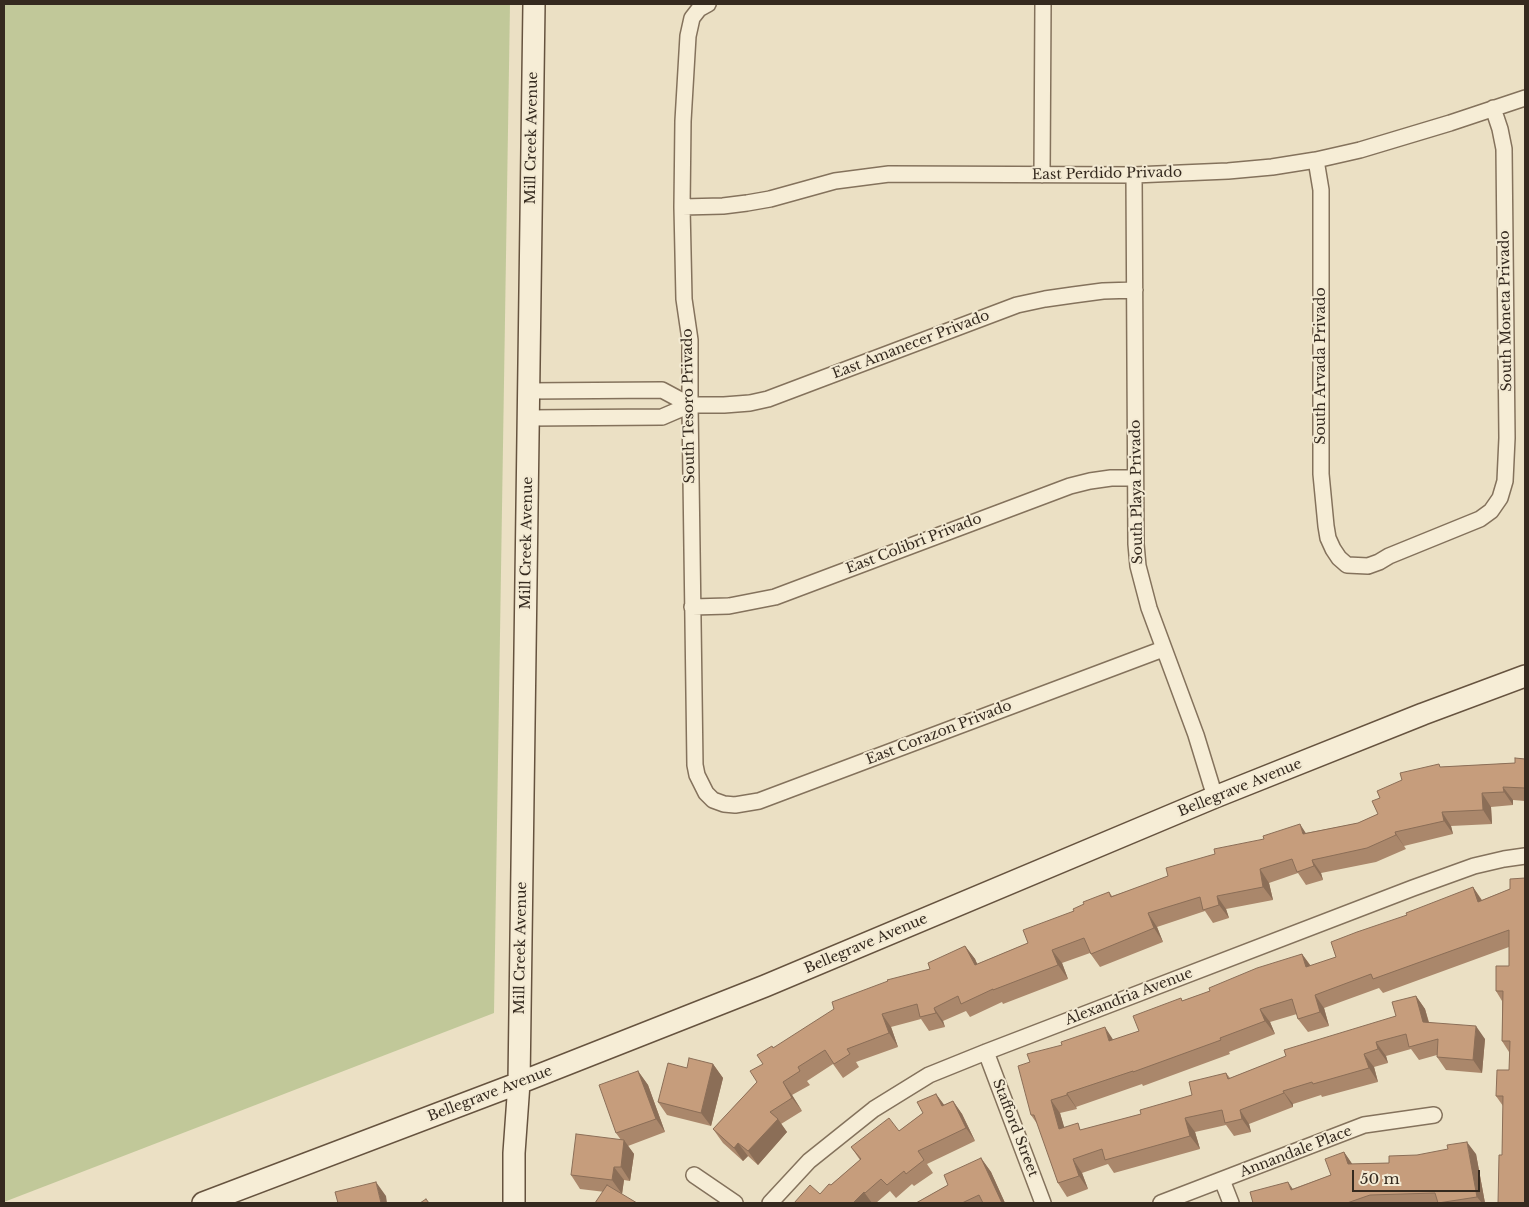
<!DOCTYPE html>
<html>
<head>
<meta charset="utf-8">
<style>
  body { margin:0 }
  #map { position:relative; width:1529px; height:1207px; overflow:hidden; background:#ebe0c4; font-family:"Libre Baskerville",serif }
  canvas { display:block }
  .frame { position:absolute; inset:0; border:5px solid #352a1f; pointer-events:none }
  .scale { position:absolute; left:1352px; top:1170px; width:128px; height:22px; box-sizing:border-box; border:2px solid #352a1f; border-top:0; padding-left:6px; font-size:15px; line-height:18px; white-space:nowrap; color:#352a1f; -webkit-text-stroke:4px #f3ead3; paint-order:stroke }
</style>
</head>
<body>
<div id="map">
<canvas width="1529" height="1207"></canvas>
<div class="frame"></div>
<div class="scale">50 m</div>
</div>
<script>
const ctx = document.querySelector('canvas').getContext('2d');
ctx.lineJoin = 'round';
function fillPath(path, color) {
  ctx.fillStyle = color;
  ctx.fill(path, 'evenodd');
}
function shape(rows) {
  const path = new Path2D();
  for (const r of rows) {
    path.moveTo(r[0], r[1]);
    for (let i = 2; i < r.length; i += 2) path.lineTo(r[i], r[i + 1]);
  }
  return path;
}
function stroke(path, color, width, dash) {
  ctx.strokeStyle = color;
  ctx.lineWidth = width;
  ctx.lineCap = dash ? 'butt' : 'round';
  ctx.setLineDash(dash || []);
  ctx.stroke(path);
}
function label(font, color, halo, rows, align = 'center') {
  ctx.font = font + ' "Libre Baskerville",serif';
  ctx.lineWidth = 4;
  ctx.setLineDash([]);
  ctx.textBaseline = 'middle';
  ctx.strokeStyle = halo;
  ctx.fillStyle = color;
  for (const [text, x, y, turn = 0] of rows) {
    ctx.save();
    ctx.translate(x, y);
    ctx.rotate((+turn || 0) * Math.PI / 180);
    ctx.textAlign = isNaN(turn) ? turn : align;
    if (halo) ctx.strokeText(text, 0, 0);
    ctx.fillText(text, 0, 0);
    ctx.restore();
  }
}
fillPath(shape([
  [4,4,510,4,494,1013,4,1202]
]), '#c1c899');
const street = shape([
  [708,4,699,9,692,18,688,36,683,121,682,207,684,299,690,340,690,405,695,765,697,775,706,793,713,800,724,804,735,805,759,801,1163,649],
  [1316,160,1321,190,1321,474,1326,526,1328,538,1333,549,1339,558,1347,565,1368,566,1379,562,1389,556,1480,519,1491,511,1500,498,1505,481,1507,438,1504,149,1500,129,1493,108],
  [1042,175,1043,4],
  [1134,175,1136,544,1138,566,1149,608,1196,735,1215,797],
  [682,207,723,206,747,203,770,199,835,181,889,174,1134,175,1228,171,1272,167,1316,160,1360,150,1450,123,1525,98],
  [690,405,724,405,750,403,768,399,1017,305,1045,299,1073,295,1103,291,1135,290],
  [528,418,662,417,690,405,662,390,529,391],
  [692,607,729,606,775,597,1070,486,1090,481,1111,478,1135,478],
  [986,1052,1043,1203],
  [694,1175,735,1203],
  [1222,1180,1231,1203],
  [770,1203,809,1161,874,1109,929,1075,986,1052,1413,888,1474,866,1504,859,1525,856],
  [1161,1203,1364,1125,1434,1115]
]);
const secondary = shape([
  [203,1203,519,1083,765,986,1215,797,1423,714,1525,676],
  [514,1203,514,1153,519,1083,534,4]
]);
stroke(street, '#84725c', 18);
stroke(secondary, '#66533f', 24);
stroke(street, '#f6edd6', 15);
stroke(secondary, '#f6edd6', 21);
fillPath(shape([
  [1525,759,1525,801,1513,800,1513,805,1491,807,1492,824,1451,826,1453,834,1404,846,1406,849,1376,862,1321,873,1323,880,1306,885,1298,873,1269,883,1273,900,1226,909,1229,918,1213,923,1205,911,1157,927,1163,942,1100,967,1090,953,1062,963,1068,979,1003,1004,1002,1002,970,1017,966,1011,943,1021,945,1027,929,1031,921,1019,891,1027,898,1047,856,1062,859,1067,843,1078,833,1064,807,1081,810,1085,792,1095,802,1111,781,1124,787,1132,758,1165,748,1156,743,1161,723,1143,713,1129,757,1082,763,1064,773,1048,930,969,965,946,975,959,977,964,1028,943,1084,904,1109,892,1112,896,1306,833,1358,823,1378,814,1441,767,1515,763],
  [1525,878,1502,1155,1503,1106,1496,1096,1509,1070,1509,1052,1502,1041,1502,1001,1496,991,1509,966,1509,947,1383,993,1379,988,1324,1008,1329,1026,1308,1032,1298,1019,1297,1014,1270,1022,1275,1034,1229,1052,1230,1054,1143,1086,1142,1084,1076,1107,1077,1109,1060,1113,1064,1128,1082,1130,1141,1114,1192,1095,1226,1073,1230,1078,1396,1016,1416,996,1425,1009,1429,1022,1485,1039,1482,1073,1446,1070,1437,1057,1437,1055,1419,1060,1411,1049,1386,1056,1388,1063,1374,1067,1378,1082,1322,1097,1321,1095,1293,1104,1293,1107,1249,1124,1251,1132,1234,1136,1226,1125,1195,1132,1200,1149,1114,1173,1108,1164,1082,1173,1088,1189,1067,1197,1058,1183,1038,1125,1031,1115,1113,1040,1139,1031,1181,998,1182,1001,1210,991,1302,954,1311,966,1336,957,1407,915,1473,887,1482,900,1510,889],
  [713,1064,723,1078,711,1126,667,1115,658,1102,687,1068],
  [638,1071,648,1085,665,1132,628,1146,634,1154,630,1181,624,1180,622,1194,580,1189,571,1175,621,1140,616,1133],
  [936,1094,944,1105,953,1101,962,1114,975,1141,927,1164,933,1173,914,1186,912,1184,896,1198,890,1191,876,1203,794,1203,820,1194,860,1160,851,1147,899,1131,923,1113],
  [1344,1152,1352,1164,1389,1163,1476,1154,1485,1203,1253,1203,1331,1175],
  [981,1158,991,1172,1005,1203,916,1203,948,1185]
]), '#aa876b');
fillPath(shape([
  [1503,787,1513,800,1513,805,1504,792],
  [1482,793,1491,807,1492,824,1483,810],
  [1442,812,1451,826,1453,834,1444,821],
  [1300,824,1309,838,1303,834],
  [1395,832,1404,846,1406,849,1396,835],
  [1312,860,1321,873,1323,880,1314,866],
  [1260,869,1269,883,1273,900,1263,887],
  [1473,887,1482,901,1478,902],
  [1217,896,1226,909,1229,918,1219,905],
  [1148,913,1157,927,1163,942,1154,928],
  [965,946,975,959,984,979,975,965],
  [1052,950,1062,963,1068,979,1058,965],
  [1302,954,1312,968,1306,967],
  [1315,995,1324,1008,1329,1026,1320,1012],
  [1416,996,1425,1009,1432,1035,1423,1022],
  [934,1008,943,1021,945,1027,936,1013],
  [1260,1009,1270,1022,1275,1034,1265,1021],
  [882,1014,891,1027,898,1047,889,1033],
  [1476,1026,1485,1039,1482,1073,1473,1060],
  [1105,1027,1114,1041,1109,1041],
  [1376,1042,1386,1056,1388,1063,1378,1049],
  [1364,1054,1374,1067,1378,1082,1369,1068],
  [713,1064,723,1078,711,1126,701,1113],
  [638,1071,648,1085,665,1132,656,1119],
  [783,1082,792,1095,802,1111,792,1098],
  [1283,1091,1293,1104,1293,1107,1284,1093],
  [1067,1093,1076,1107,1077,1109,1067,1095],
  [936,1094,945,1106,942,1106],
  [1051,1100,1060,1113,1069,1143,1059,1129],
  [953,1101,962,1114,975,1141,966,1128],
  [1240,1110,1249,1124,1251,1132,1242,1119],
  [1185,1118,1195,1132,1200,1149,1190,1136],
  [778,1119,787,1132,758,1165,748,1151],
  [624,1140,634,1154,630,1181,621,1167],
  [1467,1142,1476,1154,1485,1203,1482,1203,1477,1197],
  [738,1143,748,1156,743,1161,734,1148],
  [1344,1152,1353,1165,1348,1164],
  [981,1158,991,1172,1005,1203,1002,1203],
  [1073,1159,1082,1173,1088,1189,1079,1176],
  [614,1167,624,1180,622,1194,612,1180],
  [376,1182,386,1196,387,1203,381,1203],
  [1288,1182,1297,1195,1291,1190],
  [864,1192,872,1203,853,1203]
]), '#8b6e57');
const building = shape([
  [1515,758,1525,759,1525,788,1503,787,1504,792,1482,793,1483,810,1442,812,1444,821,1395,832,1396,835,1367,848,1312,860,1314,866,1297,872,1292,859,1260,869,1263,887,1217,896,1219,905,1203,910,1200,897,1148,913,1154,928,1091,954,1084,938,1052,950,1058,965,993,990,993,989,961,1004,958,996,934,1008,936,1013,920,1017,917,1004,882,1014,889,1033,847,1049,850,1054,834,1064,825,1050,798,1067,800,1071,783,1082,792,1098,770,1112,778,1119,748,1151,738,1143,734,1148,713,1129,757,1082,750,1071,763,1064,757,1055,772,1046,773,1048,834,1009,832,1002,888,981,887,980,930,969,928,963,965,946,975,965,1028,943,1023,930,1074,911,1073,909,1084,904,1083,902,1109,892,1111,897,1168,876,1166,868,1215,854,1214,849,1264,839,1263,836,1300,824,1303,834,1358,823,1378,814,1372,801,1380,798,1377,791,1402,780,1400,773,1439,764,1440,767,1515,763,1515,758],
  [1525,878,1525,1203,1498,1203,1499,1155,1502,1155,1503,1096,1496,1096,1497,1070,1509,1070,1510,1041,1502,1041,1503,991,1496,991,1496,966,1509,966,1509,930,1373,979,1371,974,1315,995,1320,1012,1298,1019,1292,999,1260,1009,1265,1021,1220,1038,1221,1040,1133,1072,1133,1071,1067,1093,1067,1095,1051,1100,1059,1129,1078,1123,1080,1130,1141,1114,1140,1110,1192,1095,1189,1082,1226,1073,1228,1079,1286,1056,1284,1050,1396,1016,1392,1002,1416,996,1423,1022,1476,1026,1473,1060,1437,1057,1438,1039,1409,1047,1406,1034,1376,1042,1378,1049,1364,1054,1369,1068,1313,1084,1312,1082,1283,1091,1284,1093,1240,1110,1242,1119,1225,1123,1222,1110,1185,1118,1190,1136,1105,1160,1102,1149,1073,1159,1079,1176,1058,1183,1034,1115,1031,1115,1018,1066,1030,1062,1027,1054,1062,1045,1061,1042,1105,1027,1109,1041,1139,1031,1133,1016,1181,998,1182,1001,1210,991,1209,988,1257,968,1302,954,1306,967,1336,957,1331,942,1357,932,1407,915,1406,913,1473,887,1478,902,1510,889,1510,879,1525,878],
  [689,1058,713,1064,701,1113,658,1102,668,1063,687,1068,689,1058],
  [638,1071,656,1119,616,1133,599,1085,638,1071],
  [936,1094,942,1106,953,1101,966,1128,918,1151,924,1160,906,1174,904,1171,887,1185,881,1179,865,1193,864,1192,853,1203,794,1203,810,1185,820,1194,829,1184,831,1185,861,1159,851,1147,889,1118,899,1131,923,1113,917,1102,936,1094],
  [576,1134,624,1140,621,1167,614,1167,612,1180,571,1175,576,1134],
  [1467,1142,1477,1197,1438,1203,1435,1193,1370,1195,1347,1203,1253,1203,1250,1192,1288,1182,1291,1190,1331,1175,1325,1159,1344,1152,1348,1164,1389,1163,1389,1156,1417,1155,1448,1149,1447,1145,1467,1142],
  [981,1158,1002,1203,983,1203,979,1195,962,1203,916,1203,948,1185,944,1175,981,1158],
  [376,1182,381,1203,338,1203,335,1192,376,1182],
  [607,1185,637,1203,595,1203,607,1185],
  [426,1199,429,1203,420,1203,426,1199]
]);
fillPath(building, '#c69d7c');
stroke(building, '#8b6e57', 1);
label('14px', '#352a1f', '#f3ead3', [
  ["Mill Creek Avenue",532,138,-89],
  ["East Perdido Privado",1107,174,-1],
  ["South Moneta Privado",1506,311,-91],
  ["East Amanecer Privado",911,345,-21],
  ["South Arvada Privado",1321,366,-90],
  ["South Tesoro Privado",689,406,-91],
  ["South Playa Privado",1137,492,-91],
  ["Mill Creek Avenue",527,543,-89],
  ["East Colibri Privado",914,544,-21],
  ["East Corazon Privado",939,733,-21],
  ["Bellegrave Avenue",1240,788,-22],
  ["Bellegrave Avenue",866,944,-23],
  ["Mill Creek Avenue",521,948,-89],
  ["Alexandria Avenue",1129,997,-21],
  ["Bellegrave Avenue",490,1094,-21],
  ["Stafford Street",1015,1128,69],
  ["Annandale Place",1296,1152,-21]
]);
</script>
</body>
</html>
